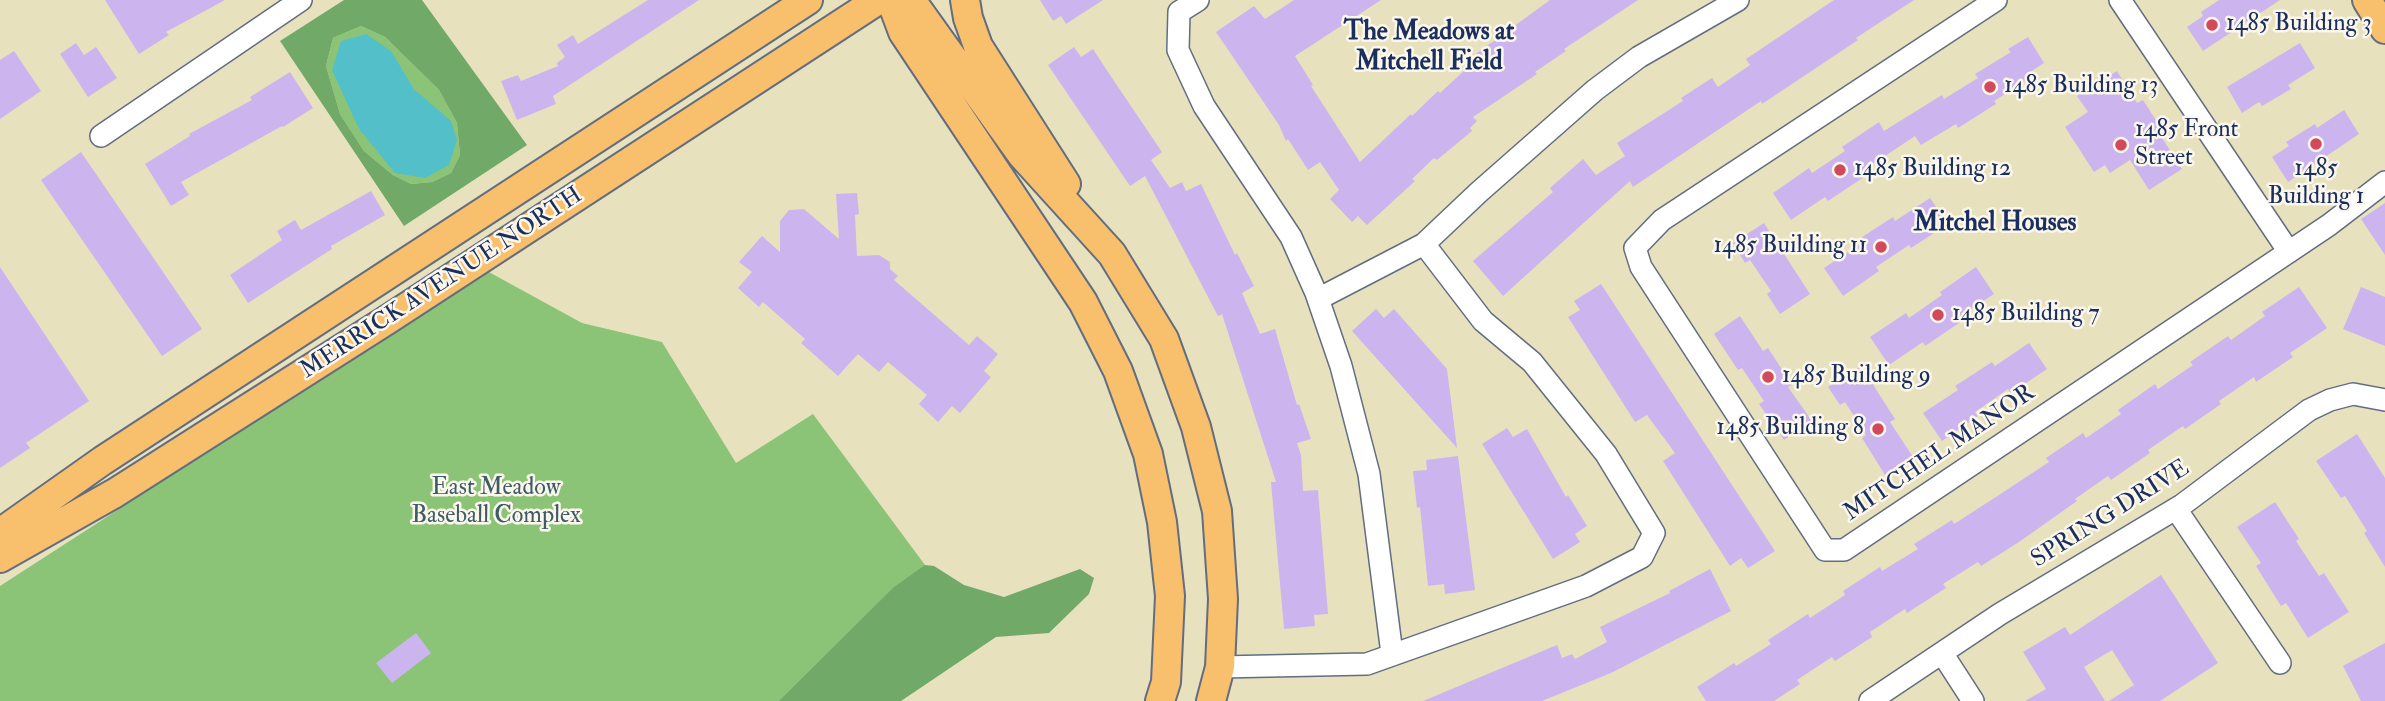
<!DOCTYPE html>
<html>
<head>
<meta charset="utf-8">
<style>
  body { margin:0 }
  canvas { display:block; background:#e7e1be }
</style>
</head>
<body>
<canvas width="2385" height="701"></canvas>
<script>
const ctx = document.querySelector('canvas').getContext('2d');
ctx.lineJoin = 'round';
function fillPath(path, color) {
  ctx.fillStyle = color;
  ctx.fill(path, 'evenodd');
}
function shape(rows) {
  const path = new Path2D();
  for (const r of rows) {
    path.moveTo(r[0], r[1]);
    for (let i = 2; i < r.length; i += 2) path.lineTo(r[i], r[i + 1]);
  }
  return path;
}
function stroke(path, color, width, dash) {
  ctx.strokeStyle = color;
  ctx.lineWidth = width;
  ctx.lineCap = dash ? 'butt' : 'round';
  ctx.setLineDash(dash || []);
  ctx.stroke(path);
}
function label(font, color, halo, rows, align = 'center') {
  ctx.font = font + ' "IM FELL Double Pica",serif';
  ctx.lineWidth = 5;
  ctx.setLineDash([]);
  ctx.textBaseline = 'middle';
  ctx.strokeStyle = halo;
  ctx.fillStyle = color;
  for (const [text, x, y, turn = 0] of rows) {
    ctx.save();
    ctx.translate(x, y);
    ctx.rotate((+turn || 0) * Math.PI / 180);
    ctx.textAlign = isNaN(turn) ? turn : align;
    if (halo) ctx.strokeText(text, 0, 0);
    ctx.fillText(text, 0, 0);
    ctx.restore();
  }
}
fillPath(shape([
  [361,26,385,37,439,90,457,123,460,155,451,173,432,182,411,184,393,175,364,151,340,114,326,66,333,38],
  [487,271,582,323,662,342,736,463,813,414,925,565,951,625,848,701,0,701,0,586]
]), '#8cc477');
fillPath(shape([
  [344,0,422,0,527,145,404,226,280,41],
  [361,26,385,37,439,90,457,123,460,155,451,173,432,182,411,184,393,175,364,151,340,114,326,66,333,38],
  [925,565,934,566,964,585,1004,597,1080,569,1094,578,1089,594,1049,633,996,637,901,701,779,701,894,587]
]), '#71aa68');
fillPath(shape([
  [366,34,391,51,414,89,451,121,457,140,449,165,425,178,395,173,359,129,332,70,341,41]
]), '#52bfc9');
fillPath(shape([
  [105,0,225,0,166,32,169,35,139,54],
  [648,0,699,0,553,96,556,104,517,120,501,81,518,75,521,81,558,66,557,63,565,57,557,45,573,35,578,44],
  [1040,0,1103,0,1066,24,1061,16,1053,21],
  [1294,0,1381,0,1295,56,1313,85,1311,86,1360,162,1411,114,1412,116,1438,91,1440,93,1465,70,1463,67,1471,61,1469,59,1550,0,1638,0,1564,49,1566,51,1535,72,1537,74,1473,117,1477,121,1470,128,1472,131,1437,160,1434,158,1412,179,1415,181,1367,225,1358,216,1352,222,1330,199,1339,190,1320,162,1308,170,1288,139,1286,141,1279,125,1216,32,1254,6,1265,19],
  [1834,0,1914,0,1856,38,1858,40,1762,104,1761,101,1633,187,1630,181,1503,296,1473,261,1553,192,1550,188,1583,159,1596,175,1625,156,1617,143,1683,101,1681,98,1712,78,1718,87,1750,65,1746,59],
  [2219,0,2280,0,2203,51,2187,27,2203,16,2201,12],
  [2028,37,2044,63,2027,74,2030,78,1994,101,1996,104,1958,128,1956,124,1921,145,1915,136,1861,172,1864,177,1828,201,1825,197,1791,220,1773,193,1809,168,1812,173,1845,151,1842,147,1879,122,1884,131,1942,95,1944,99,1978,78,1975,74,2011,52,2008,49],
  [76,43,84,55,96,47,117,78,88,97,60,54],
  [2300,43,2315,68,2288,85,2291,89,2262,106,2259,102,2242,113,2227,87],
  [1074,47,1081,57,1093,49,1112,78,1162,152,1151,160,1170,188,1182,182,1186,191,1201,184,1235,255,1237,253,1254,286,1242,293,1260,334,1275,329,1297,405,1299,404,1311,439,1297,443,1301,455,1303,491,1318,490,1328,614,1314,615,1315,626,1284,629,1271,482,1276,482,1222,314,1218,316,1145,176,1130,186,1048,65],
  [14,51,41,91,0,119,0,60],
  [2117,71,2137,103,2143,100,2161,128,2157,130,2182,169,2149,190,2130,160,2110,173,2105,165,2094,172,2065,127,2088,112,2077,96],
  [290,72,313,108,283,127,282,126,181,182,189,195,171,206,145,164,190,136,189,134,252,100,250,97],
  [2344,110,2359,134,2288,182,2272,157,2289,146,2286,142,2315,124,2317,128],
  [81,152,202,329,162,356,41,180],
  [371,191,385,215,331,246,332,249,248,303,230,275,282,240,277,231,295,220,301,230],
  [857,193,859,214,855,215,857,256,879,255,890,262,890,269,898,276,894,280,969,345,977,336,998,354,984,371,991,377,960,413,952,406,938,422,919,404,927,395,888,362,879,372,858,354,838,376,801,343,805,339,763,302,759,307,738,288,752,272,739,262,762,236,780,252,780,221,789,210,804,209,839,239,836,194],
  [1930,198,1948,224,1911,248,1909,245,1876,267,1879,271,1843,296,1824,268,1859,245,1856,241,1893,217,1895,221],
  [2385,203,2385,255,2361,219],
  [1764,223,1810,294,1780,314,1767,294,1771,291,1750,260,1745,263,1733,243],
  [0,267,89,401,26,443,30,448,0,468],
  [1976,267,1994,294,1959,317,1962,321,1925,346,1923,342,1889,365,1870,337,1906,313,1909,318,1942,295,1940,292],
  [1601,284,1775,551,1748,568,1741,558,1730,566,1663,461,1675,453,1647,415,1635,422,1568,317,1580,310,1574,301],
  [2299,287,2327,328,2290,353,2293,357,2256,382,2254,377,2219,401,2221,404,2185,429,2183,426,2148,450,2150,453,2111,480,2108,476,2075,499,2077,501,2019,542,1981,566,1978,562,1943,584,1946,588,1907,613,1905,609,1870,632,1872,637,1835,661,1832,657,1797,680,1800,684,1774,701,1706,701,1697,687,1734,663,1736,666,1771,644,1768,640,1808,614,1810,618,1845,595,1843,591,1880,567,1882,571,1918,549,1914,544,1952,520,1954,524,1999,495,2049,462,2046,458,2083,433,2086,438,2121,414,2118,410,2155,384,2158,389,2193,365,2190,362,2228,336,2231,340,2265,316,2262,312],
  [2361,287,2385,297,2385,346,2343,329],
  [1376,309,1384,318,1394,309,1447,369,1457,448,1352,331],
  [1740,316,1763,351,1768,348,1792,385,1788,387,1812,421,1784,440,1759,404,1764,401,1742,368,1738,370,1714,334],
  [2029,343,2047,369,2011,393,2008,389,1975,412,1978,416,1942,441,1923,413,1958,390,1955,386,1992,362,1995,366],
  [1861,366,1895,419,1890,422,1913,457,1885,475,1862,438,1866,435,1845,402,1840,405,1828,387],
  [1507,428,1513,437,1527,429,1566,497,1568,495,1587,526,1575,534,1580,542,1553,559,1482,444],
  [2357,434,2385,478,2385,567,2364,533,2367,531,2345,496,2341,498,2316,461],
  [1458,456,1475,590,1445,594,1444,584,1428,586,1420,507,1417,508,1413,471,1427,470,1426,460],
  [2275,502,2299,539,2296,541,2319,576,2324,573,2349,612,2308,638,2286,603,2281,606,2256,566,2261,563,2237,527],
  [1710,569,1731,611,1611,673,1542,701,1423,701,1557,645,1562,658,1572,654,1575,659,1607,642,1600,627,1670,593,1669,591],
  [2161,575,2218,663,2160,701,2109,701,2134,685,2112,650,2084,667,2105,701,2025,701,2046,689,2023,652,2065,627,2070,635],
  [416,633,431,653,392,683,376,663],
  [2385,643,2385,701,2361,701,2343,666]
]), '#ccb5ef');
const minor = shape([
  [1198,0,1179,12,1178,50,1204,106,1291,237,1316,293,1341,366,1369,474,1392,654],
  [1996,0,1662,220,1635,248,1641,267,1825,550,1844,550,2329,225,2385,182],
  [2120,0,2289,252],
  [101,136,301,0],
  [1318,299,1424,244],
  [2176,509,2280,663],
  [1942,653,1973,701],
  [1220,667,1367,664,1586,586,1642,557,1654,533,1606,454,1532,362,1483,321,1424,244,1479,192,1595,90,1639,57,1738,0],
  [1870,701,2000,614,2182,505,2309,410,2330,400,2353,394,2385,400]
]);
const major = shape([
  [891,0,903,32,1083,302,1118,371,1148,454,1162,522,1170,596,1166,682,1160,701],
  [911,0,1022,155,1112,254,1164,339,1196,427,1217,511,1223,599,1220,667,1211,701],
  [965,0,968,18,978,46,1066,184],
  [2367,0,2385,29],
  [0,533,102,461,808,0],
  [0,558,115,493,387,320,878,0]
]);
stroke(minor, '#626d80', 24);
stroke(major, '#626d80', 32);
stroke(minor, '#fff', 21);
stroke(major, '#f8bf6c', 28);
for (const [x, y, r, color] of [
  [2212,25,7,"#d1495b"],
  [1990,87,7,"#d1495b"],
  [2316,144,7,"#d1495b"],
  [2121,145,7,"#d1495b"],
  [1840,170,7,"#d1495b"],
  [1881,247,7,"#d1495b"],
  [1938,315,7,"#d1495b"],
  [1768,377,7,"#d1495b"],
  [1878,429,7,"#d1495b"]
]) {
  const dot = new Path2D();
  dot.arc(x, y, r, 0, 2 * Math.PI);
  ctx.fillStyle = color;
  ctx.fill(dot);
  stroke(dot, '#fbf7ec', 2.5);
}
label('24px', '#1b2f5e', '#fbf7ec', [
  ["1485 Building 3",2226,25],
  ["1485 Building 13",2004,87],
  ["1485 Front",2135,131],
  ["Street",2135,159],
  ["1485 Building 12",1854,170],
  ["1485",2316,170,"center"],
  ["Building 1",2316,198,"center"],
  ["1485 Building 11",1867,247,"right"],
  ["1485 Building 7",1952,315],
  ["1485 Building 9",1782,377],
  ["1485 Building 8",1864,429,"right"]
], 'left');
label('24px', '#1b2f5e', '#fbf7ec', [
  ["MERRICK AVENUE NORTH",442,284,-33],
  ["MITCHEL MANOR",1940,454,-34],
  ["SPRING DRIVE",2111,515,-32]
]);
label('24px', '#3d5c66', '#fbf7ec', [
  ["East Meadow",496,489],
  ["Baseball Complex",496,517]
]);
label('bold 26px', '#1b2f5e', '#fbf7ec', [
  ["The Meadows at",1429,33],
  ["Mitchell Field",1429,63],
  ["Mitchel Houses",1995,224]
]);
</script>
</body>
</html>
